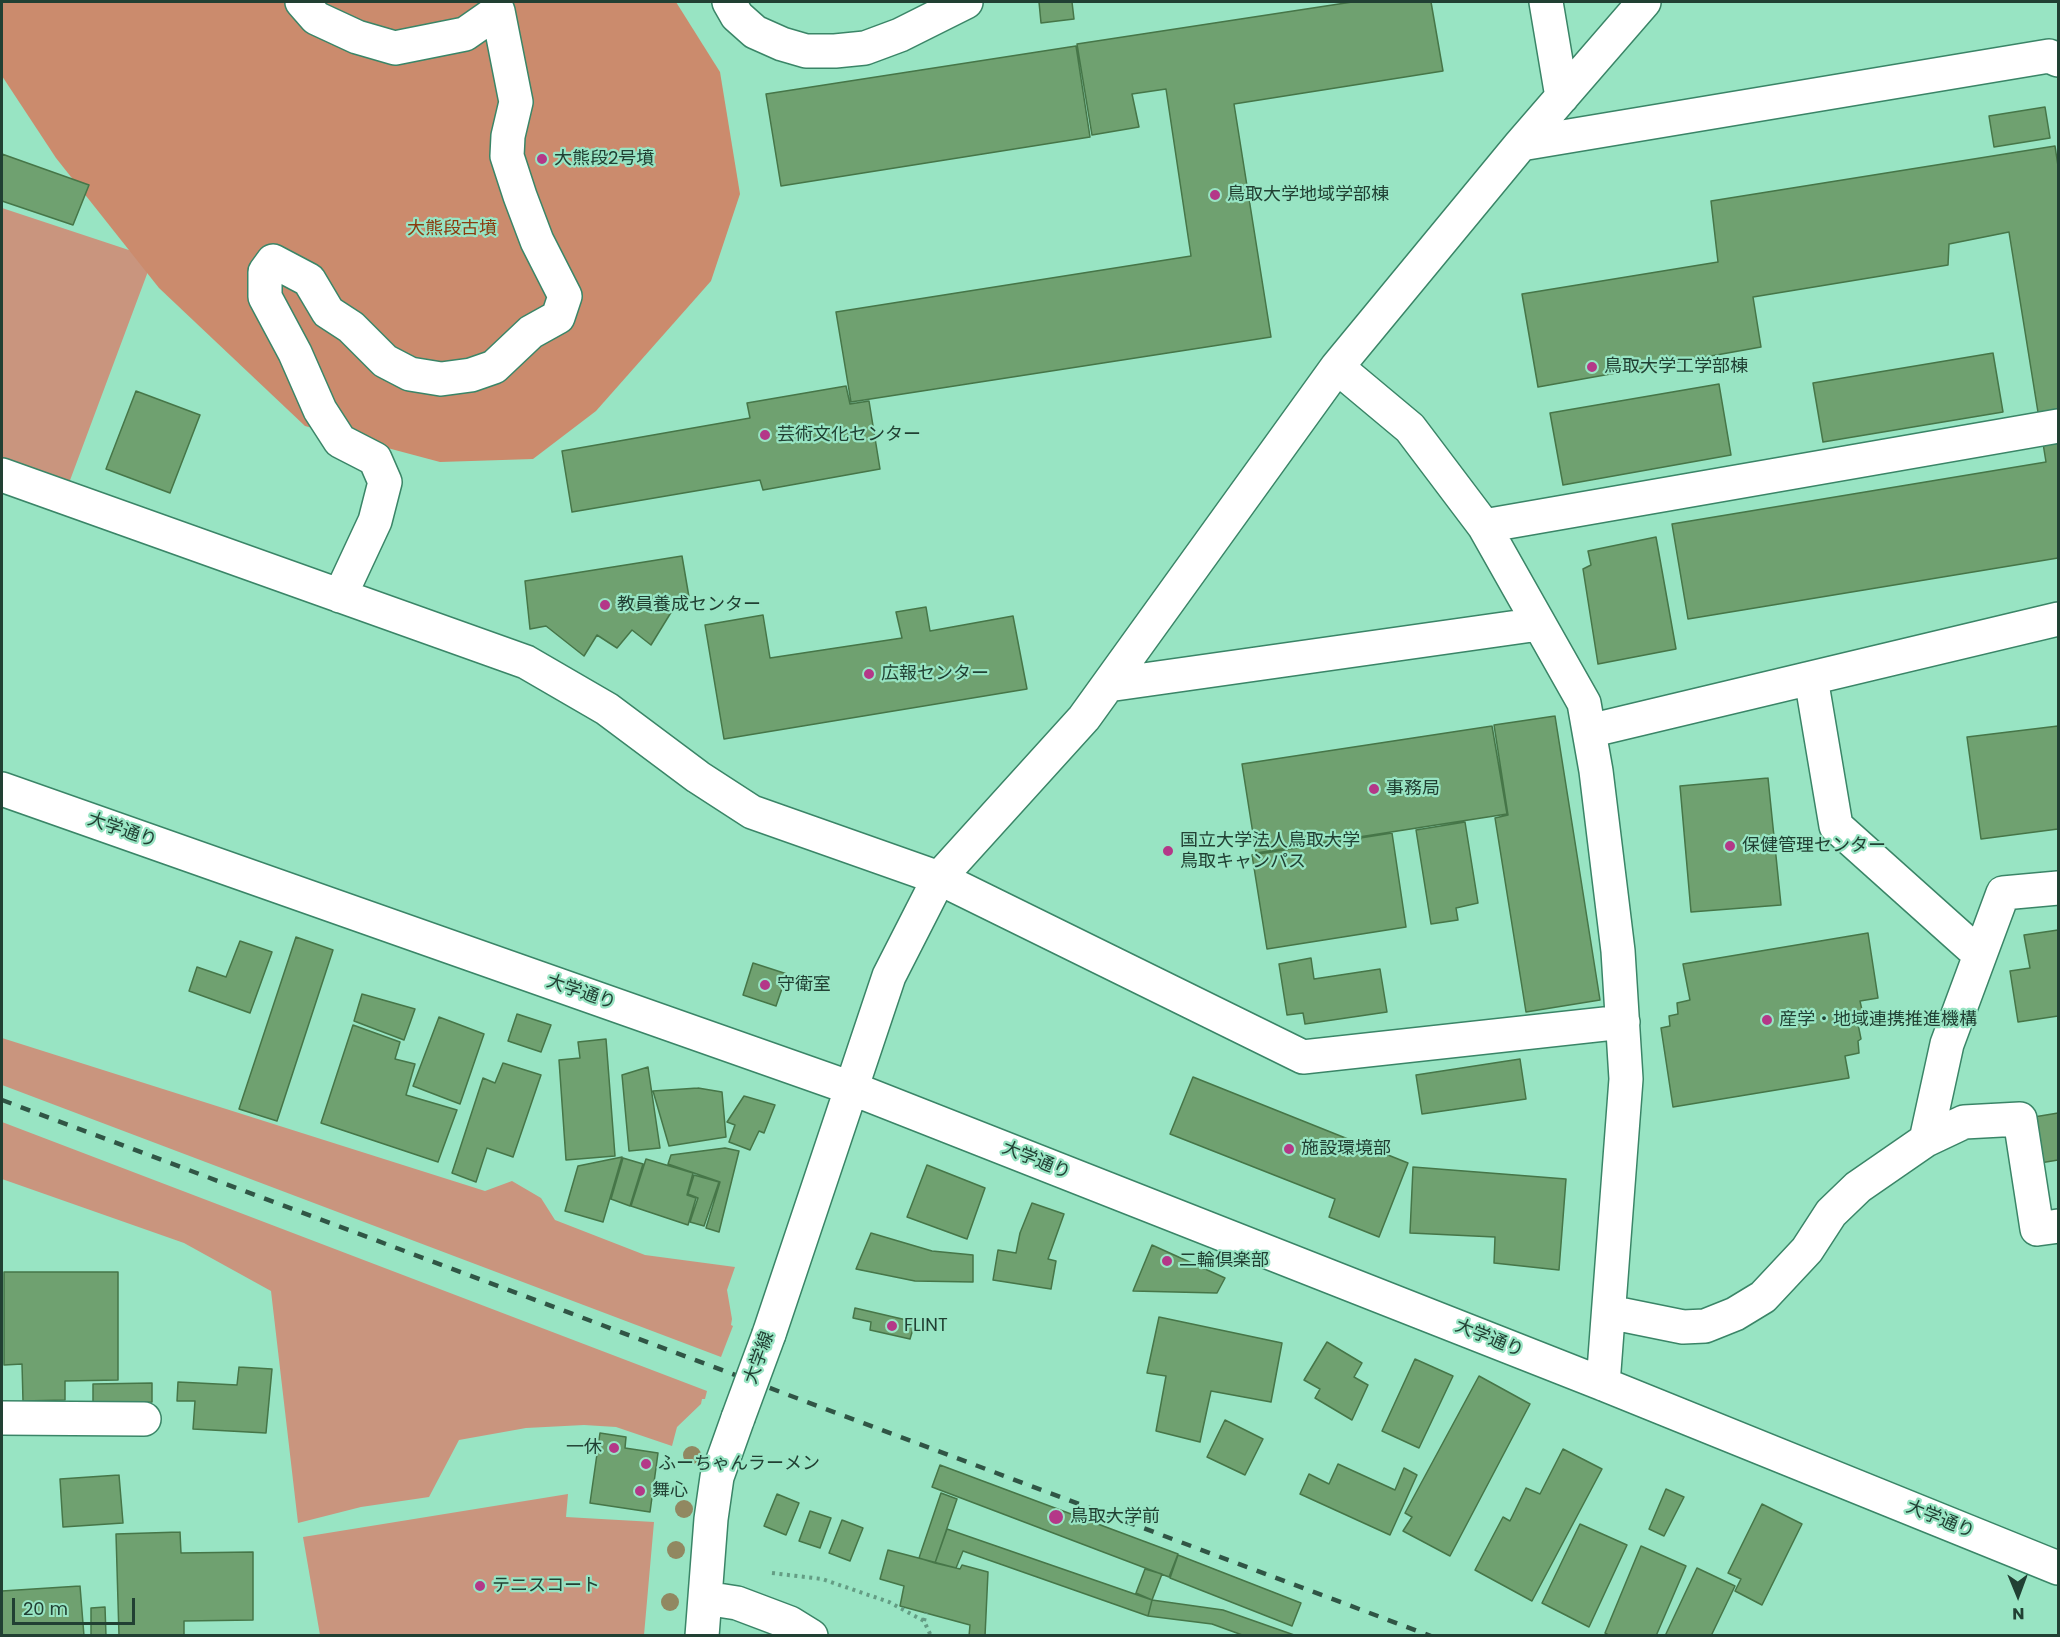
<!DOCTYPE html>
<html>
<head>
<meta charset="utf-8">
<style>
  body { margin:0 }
  #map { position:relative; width:2060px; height:1637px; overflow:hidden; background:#98e4c3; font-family:Poppins,sans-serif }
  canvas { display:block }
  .frame { position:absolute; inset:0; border:3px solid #214033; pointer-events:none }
  .north { position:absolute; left:1988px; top:1565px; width:60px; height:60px; -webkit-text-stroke:4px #98e4c3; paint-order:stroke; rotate:179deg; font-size:16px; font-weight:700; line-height:24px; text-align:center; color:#214033 }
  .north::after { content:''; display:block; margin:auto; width:21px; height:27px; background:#214033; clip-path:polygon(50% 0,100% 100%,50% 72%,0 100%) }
  .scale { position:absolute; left:12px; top:1598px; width:123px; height:27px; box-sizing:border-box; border:3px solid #214033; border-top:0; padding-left:8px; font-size:18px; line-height:21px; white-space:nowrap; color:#214033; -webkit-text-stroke:4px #98e4c3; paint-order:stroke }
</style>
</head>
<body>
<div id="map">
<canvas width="2060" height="1637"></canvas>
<div class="frame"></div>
<div class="north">N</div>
<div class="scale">20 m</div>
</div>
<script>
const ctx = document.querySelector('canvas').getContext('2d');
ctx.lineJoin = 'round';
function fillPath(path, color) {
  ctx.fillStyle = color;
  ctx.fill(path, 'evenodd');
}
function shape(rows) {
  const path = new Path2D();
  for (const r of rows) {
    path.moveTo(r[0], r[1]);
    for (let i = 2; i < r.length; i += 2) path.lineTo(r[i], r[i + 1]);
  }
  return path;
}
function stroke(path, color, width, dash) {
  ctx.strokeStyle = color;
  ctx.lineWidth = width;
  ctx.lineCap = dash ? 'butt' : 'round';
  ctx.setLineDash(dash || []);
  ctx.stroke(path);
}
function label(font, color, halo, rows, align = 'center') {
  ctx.font = font + ' Poppins,"Noto Sans JP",sans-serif';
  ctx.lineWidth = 4.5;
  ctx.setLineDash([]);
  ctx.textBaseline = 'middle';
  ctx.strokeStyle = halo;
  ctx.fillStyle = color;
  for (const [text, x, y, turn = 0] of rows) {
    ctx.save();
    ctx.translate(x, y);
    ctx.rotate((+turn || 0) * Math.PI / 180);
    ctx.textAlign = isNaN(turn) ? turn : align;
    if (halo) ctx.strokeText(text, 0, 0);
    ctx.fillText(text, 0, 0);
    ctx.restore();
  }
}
fillPath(shape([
  [2,208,153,258,69,483,2,459],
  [2,1038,485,1191,512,1181,541,1198,555,1220,645,1255,735,1267,727,1290,732,1319,731,1325,733,1326,721,1357,2,1085],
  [2,1122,707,1391,705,1399,702,1399,701,1404,677,1427,672,1446,616,1427,584,1425,526,1428,459,1440,429,1497,361,1507,298,1523,271,1291,184,1243,2,1179],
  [568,1494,566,1517,654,1522,644,1635,320,1635,303,1537]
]), '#c9957e');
fillPath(shape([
  [2,2,676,2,720,72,740,194,711,281,596,411,533,459,440,462,305,426,159,288,56,158,2,76]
]), '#cb8b6d');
const building = shape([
  [1039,2,1072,2,1074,19,1041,23,1039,2],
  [1352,2,1431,2,1443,71,1234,104,1271,337,851,402,836,312,1191,256,1166,89,1132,94,1139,127,1092,135,1077,44,1352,2],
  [1076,46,1090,137,781,186,766,94,1076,46],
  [2045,107,2050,138,1994,147,1989,116,2045,107],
  [2055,146,2058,166,2058,558,1688,619,1672,524,2046,462,2009,232,1949,244,1948,265,1753,297,1761,347,1538,387,1522,294,1718,262,1711,201,2055,146],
  [2,154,89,185,73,225,2,201,2,154],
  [1993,353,2003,412,1823,442,1813,383,1993,353],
  [1719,384,1731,455,1563,485,1550,413,1719,384],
  [846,386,850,404,869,401,880,469,763,490,760,480,572,512,562,451,750,418,747,403,846,386],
  [136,391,200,415,170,493,106,469,136,391],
  [1656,537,1676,649,1598,664,1583,569,1591,565,1588,551,1656,537],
  [682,556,690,603,675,606,651,645,632,630,617,648,597,635,584,656,546,626,530,629,525,581,682,556],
  [926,607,930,631,1013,616,1027,689,724,739,705,625,763,615,770,658,902,638,896,612,926,607],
  [1555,716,1600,1000,1526,1012,1495,818,1508,815,1494,725,1555,716],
  [1492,726,1507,814,1256,853,1242,764,1492,726],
  [2058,726,2058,829,1981,839,1967,737,2058,726],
  [1768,778,1781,905,1691,912,1680,786,1768,778],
  [1465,822,1478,903,1456,908,1458,920,1431,924,1416,830,1465,822],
  [1392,833,1406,927,1267,949,1252,855,1392,833],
  [2058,930,2058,1016,2018,1022,2010,971,2030,968,2024,935,2058,930],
  [1868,933,1878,998,1860,1001,1865,1024,1858,1024,1861,1039,1858,1041,1859,1053,1845,1056,1849,1078,1673,1107,1661,1028,1670,1026,1669,1016,1678,1014,1677,1003,1690,1000,1683,964,1868,933],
  [296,937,333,950,277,1121,239,1109,296,937],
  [240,941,272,952,250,1013,189,991,197,967,226,977,240,941],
  [1311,958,1314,979,1380,969,1387,1012,1305,1024,1303,1013,1287,1015,1279,964,1311,958],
  [753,963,787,974,776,1006,743,995,753,963],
  [362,994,415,1009,404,1040,354,1021,362,994],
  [517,1014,551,1025,541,1052,508,1041,517,1014],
  [439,1017,484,1034,460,1104,413,1086,439,1017],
  [353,1025,400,1042,395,1059,415,1064,406,1095,457,1110,438,1162,321,1123,353,1025],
  [606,1039,615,1156,566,1160,559,1060,580,1058,578,1042,606,1039],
  [1520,1059,1526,1099,1422,1114,1416,1075,1520,1059],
  [503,1063,541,1075,513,1157,487,1148,476,1182,452,1173,483,1078,495,1083,503,1063],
  [648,1067,660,1148,629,1151,622,1075,648,1067],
  [1193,1077,1408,1163,1379,1237,1329,1217,1335,1199,1170,1134,1193,1077],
  [698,1088,722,1092,726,1137,669,1146,653,1091,698,1088],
  [744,1096,775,1105,764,1133,759,1131,750,1150,729,1142,735,1125,727,1122,744,1096],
  [2058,1113,2058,1160,2040,1163,2034,1117,2058,1113],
  [725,1148,739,1151,719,1232,706,1228,720,1182,668,1164,671,1155,725,1148],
  [622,1157,603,1222,565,1211,578,1166,622,1157],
  [623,1158,643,1164,630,1206,611,1199,623,1158],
  [646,1159,693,1173,687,1195,696,1198,688,1225,631,1206,646,1159],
  [927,1165,985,1188,967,1239,907,1217,927,1165],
  [1413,1167,1566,1179,1559,1270,1494,1263,1495,1237,1410,1233,1413,1167],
  [694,1175,719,1182,704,1226,690,1222,698,1198,688,1194,694,1175],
  [1032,1203,1064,1214,1048,1259,1056,1261,1051,1289,993,1280,998,1250,1016,1253,1020,1233,1032,1203],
  [871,1233,932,1251,973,1255,973,1282,915,1281,856,1269,871,1233],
  [1152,1245,1225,1278,1217,1293,1133,1291,1152,1245],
  [4,1272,118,1272,118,1380,65,1381,65,1400,23,1401,22,1364,4,1365,4,1272],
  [855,1308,915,1322,910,1339,870,1330,871,1322,853,1318,855,1308],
  [1159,1317,1282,1343,1271,1402,1211,1391,1200,1442,1156,1431,1166,1376,1147,1373,1159,1317],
  [1327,1342,1362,1363,1354,1377,1368,1385,1352,1420,1315,1398,1320,1389,1304,1380,1327,1342],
  [1415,1359,1453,1376,1419,1448,1382,1431,1415,1359],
  [239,1367,272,1369,266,1433,193,1429,195,1401,177,1401,178,1382,237,1385,239,1367],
  [1479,1376,1530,1404,1450,1556,1403,1531,1412,1517,1405,1513,1479,1376],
  [152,1383,152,1402,93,1403,93,1384,152,1383],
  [1225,1420,1263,1439,1245,1475,1207,1457,1225,1420],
  [600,1433,626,1437,625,1448,658,1453,650,1512,590,1503,600,1433],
  [1563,1449,1602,1469,1532,1601,1475,1570,1503,1517,1510,1521,1526,1488,1540,1494,1563,1449],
  [1338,1464,1395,1490,1404,1468,1417,1475,1390,1535,1300,1494,1309,1474,1329,1484,1338,1464],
  [940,1465,1178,1554,1169,1577,932,1487,940,1465],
  [119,1475,123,1523,63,1527,60,1479,119,1475],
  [1666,1489,1684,1497,1664,1536,1649,1529,1666,1489],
  [941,1493,957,1499,935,1563,919,1558,941,1493],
  [777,1494,799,1503,786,1535,764,1526,777,1494],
  [1762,1504,1802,1524,1762,1605,1735,1591,1741,1579,1728,1573,1762,1504],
  [810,1511,831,1518,820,1548,799,1541,810,1511],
  [842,1520,863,1528,850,1561,829,1553,842,1520],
  [1580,1524,1627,1545,1589,1627,1542,1603,1580,1524],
  [947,1529,1152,1600,1148,1616,963,1551,956,1568,935,1563,947,1529],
  [180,1532,181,1553,253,1552,253,1620,184,1621,184,1636,119,1636,116,1534,180,1532],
  [1641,1546,1686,1566,1656,1636,1610,1636,1605,1633,1641,1546],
  [888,1550,960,1569,962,1565,988,1572,985,1636,969,1636,970,1625,900,1606,904,1586,880,1579,888,1550],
  [1178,1555,1301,1603,1292,1626,1170,1578,1178,1555],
  [1697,1568,1735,1586,1711,1636,1665,1636,1697,1568],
  [1145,1569,1162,1574,1152,1600,1136,1593,1145,1569],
  [80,1586,84,1636,2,1636,2,1591,80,1586],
  [1152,1600,1223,1610,1297,1636,1245,1636,1212,1624,1148,1616,1152,1600],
  [105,1607,106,1636,91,1636,91,1608,105,1607]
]);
fillPath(building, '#6fa170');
stroke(building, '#467648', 1.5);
const minor = shape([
  [302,2,316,18,357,37,395,48,465,34,498,11,516,102,508,136,507,156,520,196,537,241,565,296,558,317,531,332,494,367,471,375,441,379,410,374,385,361,351,327,328,312,309,280,273,261,265,272,265,297,295,353,320,410,340,441,375,459,385,482,375,521,340,596],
  [729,2,737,16,755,32,782,44,806,51,835,51,865,48,900,35,966,2],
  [1546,2,1562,97],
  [1521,144,2049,56,2058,60],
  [1337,367,1410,428,1484,526,1584,703,1596,771,1618,951,1626,1079,1603,1384],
  [2,475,526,662,607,709,698,777,752,812,939,878,1303,1057,1623,1022],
  [1484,526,2058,426],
  [1811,678,1836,826,1980,955],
  [1108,685,1539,624],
  [1589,731,2058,619],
  [2,789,851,1088,1603,1384,2058,1568],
  [1926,1140,1947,1044,2003,893,2058,888],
  [1609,1312,1683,1327,1705,1326,1735,1314,1763,1297,1807,1250,1831,1213,1858,1187,1926,1140,1964,1122,2020,1119,2037,1229,2058,1226],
  [769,1334,889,976,939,878,1084,718,1337,367,1521,144,1644,2],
  [2,1418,144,1419],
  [705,1598,737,1603,790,1623,811,1636],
  [702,1636,711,1519,717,1477,738,1418]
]);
stroke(minor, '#3a8567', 36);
stroke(shape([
  [772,1573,822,1579,889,1602,924,1621,931,1636],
  [924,1621,926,1613]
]), '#649d84', 4, [3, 4.5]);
stroke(minor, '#fff', 33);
stroke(shape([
  [2,1100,1431,1636]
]), '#305545', 4.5, [10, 10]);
const minorBridge = shape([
  [738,1418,769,1334]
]);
stroke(minorBridge, '#3a8567', 36, []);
stroke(minorBridge, '#fff', 33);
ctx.fillStyle = '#918861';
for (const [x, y] of [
  [692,1455],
  [684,1509],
  [676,1550],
  [670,1602]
]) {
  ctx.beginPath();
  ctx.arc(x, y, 9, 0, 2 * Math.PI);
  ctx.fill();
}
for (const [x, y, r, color] of [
  [542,159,6,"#b43888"],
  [1215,195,6,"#b43888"],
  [1592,367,6,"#b43888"],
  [765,435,6,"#b43888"],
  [605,605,6,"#b43888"],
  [869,674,6,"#b43888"],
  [1374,789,6,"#b43888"],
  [1730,846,6,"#b43888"],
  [1168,851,6,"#b43888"],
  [765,985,6,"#b43888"],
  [1767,1020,6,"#b43888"],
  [1289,1149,6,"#b43888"],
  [1167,1261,6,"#b43888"],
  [892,1326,6,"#b43888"],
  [614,1448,6,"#b43888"],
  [646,1464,6,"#b43888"],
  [640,1491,6,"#b43888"],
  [1056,1517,8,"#b43888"],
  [480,1586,6,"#b43888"]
]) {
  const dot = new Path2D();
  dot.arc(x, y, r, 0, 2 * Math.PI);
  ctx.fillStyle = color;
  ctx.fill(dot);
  stroke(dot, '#98e4c3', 2);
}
label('18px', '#214033', '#98e4c3', [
  ["大熊段2号墳",554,159],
  ["鳥取大学地域学部棟",1227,195],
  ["鳥取大学工学部棟",1604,367],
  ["芸術文化センター",777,435],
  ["教員養成センター",617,605],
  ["広報センター",881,674],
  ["事務局",1386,789],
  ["国立大学法人鳥取大学",1180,841],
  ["鳥取キャンパス",1180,862],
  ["保健管理センター",1742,846],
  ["守衛室",777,985],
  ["産学・地域連携推進機構",1779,1020],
  ["施設環境部",1301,1149],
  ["二輪倶楽部",1179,1261],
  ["FLINT",904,1326],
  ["一休",602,1448,"right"],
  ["ふーちゃんラーメン",658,1464],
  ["舞心",652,1491],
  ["鳥取大学前",1070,1517],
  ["テニスコート",492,1586]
], 'left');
label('18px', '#8b3c10', '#98e4c3', [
  ["大熊段古墳",452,229]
]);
label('18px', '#214033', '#98e4c3', [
  ["大学通り",122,831,19],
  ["大学通り",581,993,19],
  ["大学通り",1036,1161,22],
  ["大学通り",1489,1339,22],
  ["大学線",760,1358,-70],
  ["大学通り",1940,1520,22]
]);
</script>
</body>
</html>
